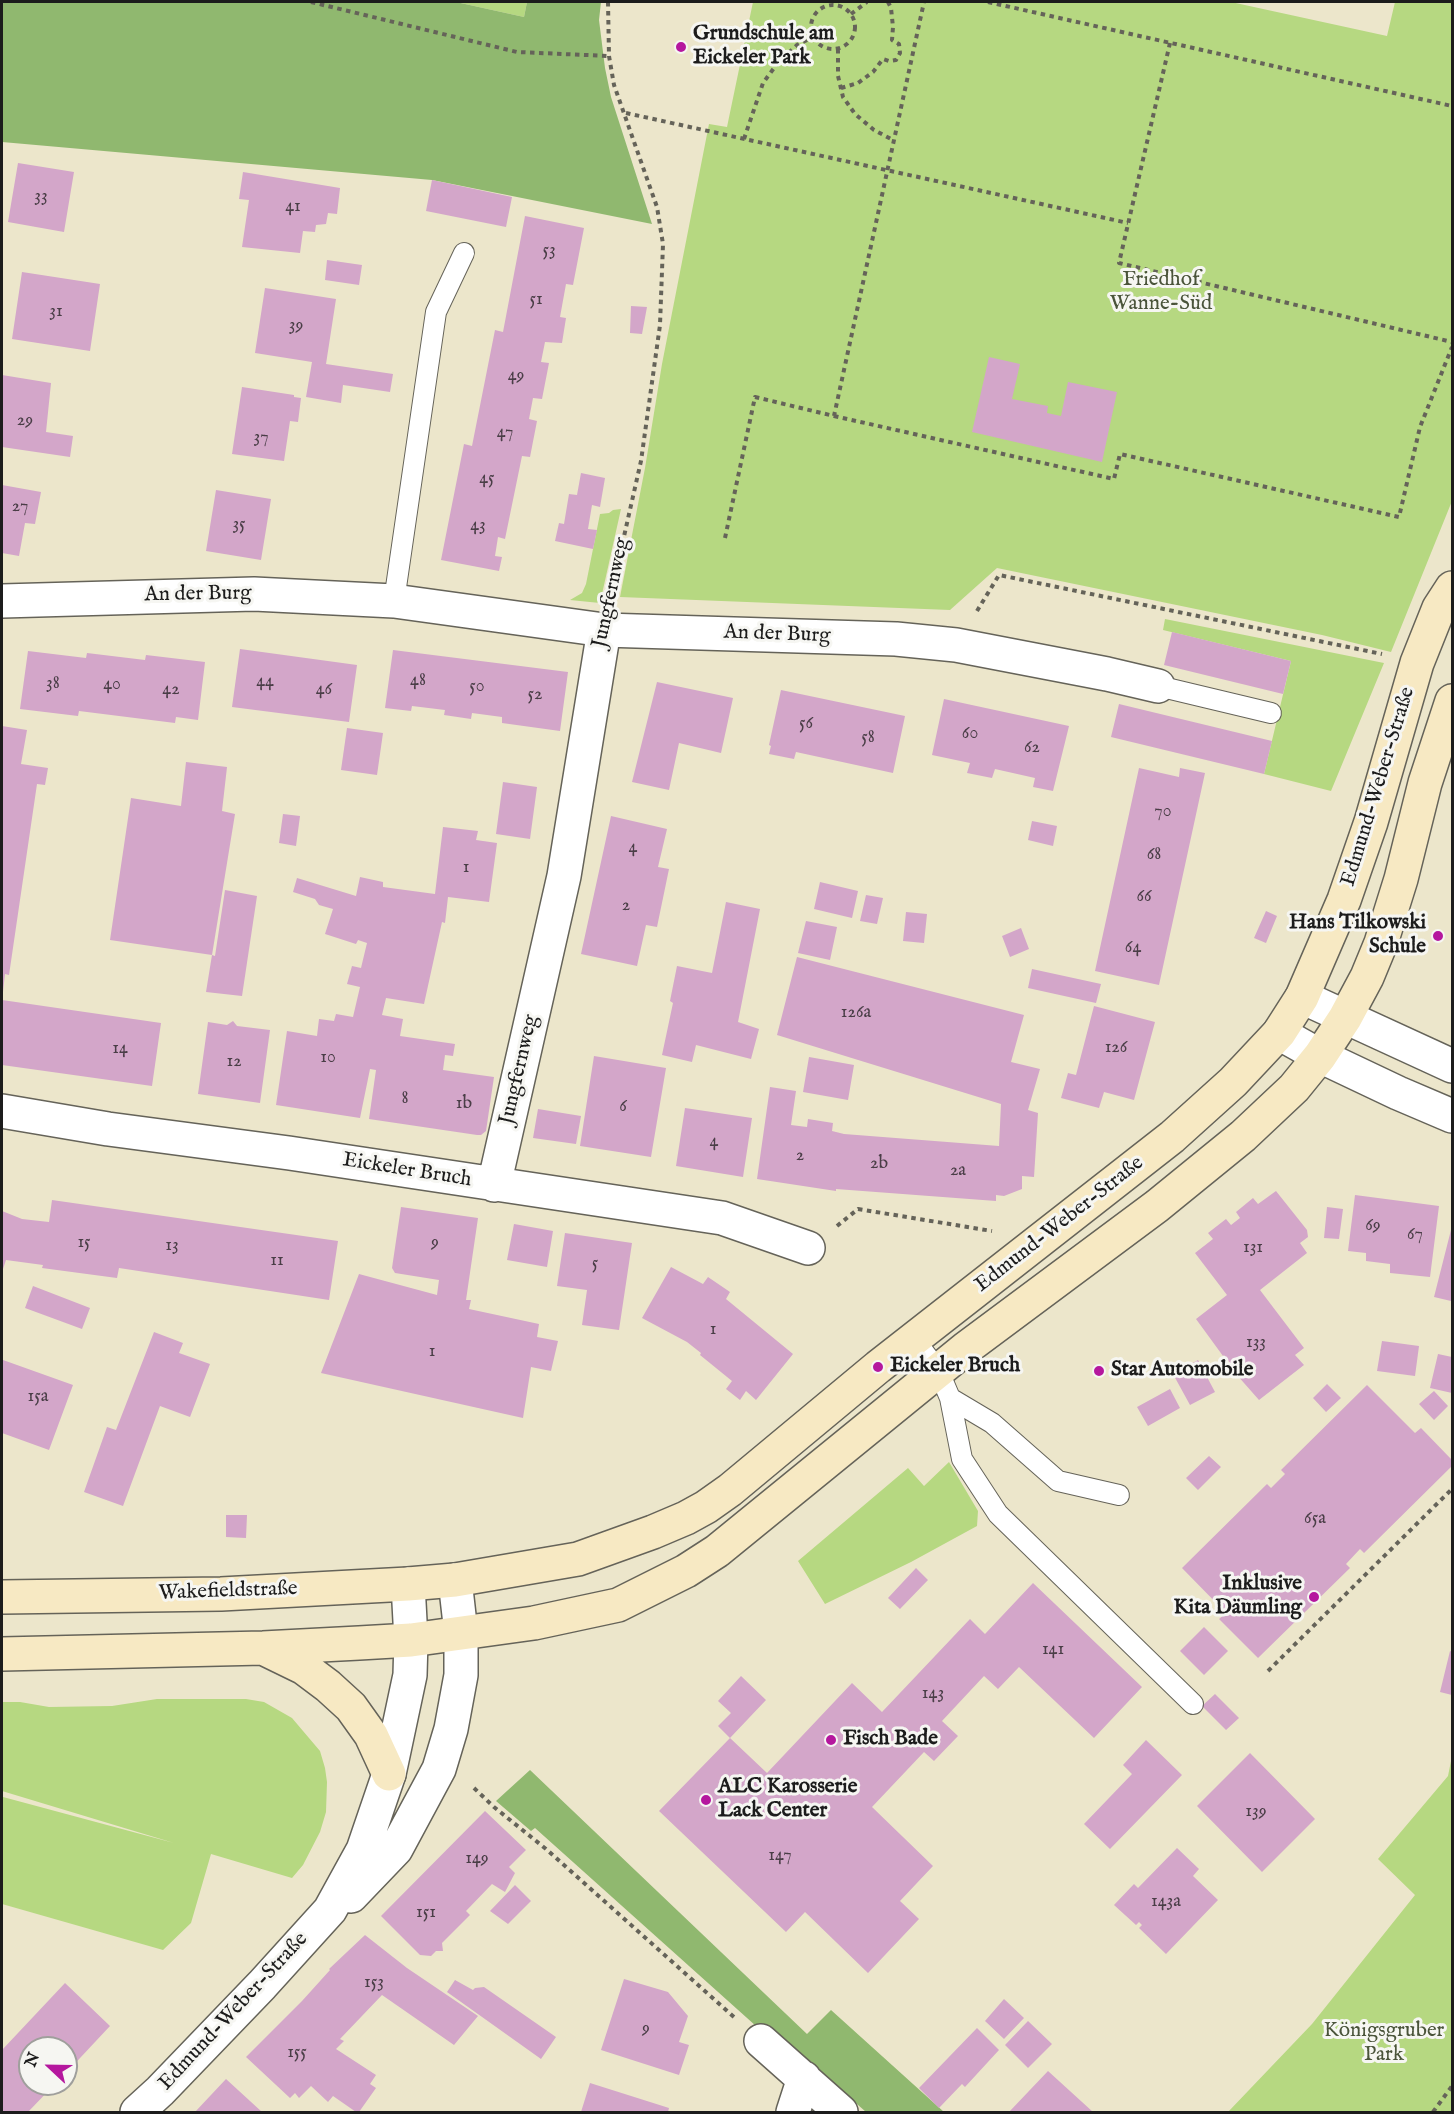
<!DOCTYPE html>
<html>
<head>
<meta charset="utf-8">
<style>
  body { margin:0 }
  #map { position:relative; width:1454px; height:2114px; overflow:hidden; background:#ece6cb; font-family:"IM FELL English",serif }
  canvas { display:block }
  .frame { position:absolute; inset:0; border:3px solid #1c1c1c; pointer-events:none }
  .north { position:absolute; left:18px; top:2036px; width:60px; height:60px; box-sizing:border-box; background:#f6f6f2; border:2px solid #9f9f9c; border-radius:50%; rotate:292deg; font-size:16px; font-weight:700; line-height:24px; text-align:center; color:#1c1c1c }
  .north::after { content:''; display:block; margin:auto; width:21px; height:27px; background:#b5179e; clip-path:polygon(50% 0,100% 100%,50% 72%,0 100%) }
</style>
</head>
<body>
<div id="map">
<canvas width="1454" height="2114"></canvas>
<div class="frame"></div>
<div class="north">N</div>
</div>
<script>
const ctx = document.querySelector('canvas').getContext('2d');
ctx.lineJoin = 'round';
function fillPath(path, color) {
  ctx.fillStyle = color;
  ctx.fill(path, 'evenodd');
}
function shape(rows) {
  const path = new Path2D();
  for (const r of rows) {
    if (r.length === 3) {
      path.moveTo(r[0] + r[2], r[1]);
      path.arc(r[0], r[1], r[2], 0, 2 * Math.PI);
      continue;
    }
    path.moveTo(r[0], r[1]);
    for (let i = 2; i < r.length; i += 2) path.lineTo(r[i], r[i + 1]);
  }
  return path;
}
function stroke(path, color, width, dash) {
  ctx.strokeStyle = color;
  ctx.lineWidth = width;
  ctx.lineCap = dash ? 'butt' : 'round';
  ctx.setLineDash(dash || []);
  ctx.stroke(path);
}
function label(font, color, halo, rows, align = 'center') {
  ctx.font = font + ' "IM FELL English",serif';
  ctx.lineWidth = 6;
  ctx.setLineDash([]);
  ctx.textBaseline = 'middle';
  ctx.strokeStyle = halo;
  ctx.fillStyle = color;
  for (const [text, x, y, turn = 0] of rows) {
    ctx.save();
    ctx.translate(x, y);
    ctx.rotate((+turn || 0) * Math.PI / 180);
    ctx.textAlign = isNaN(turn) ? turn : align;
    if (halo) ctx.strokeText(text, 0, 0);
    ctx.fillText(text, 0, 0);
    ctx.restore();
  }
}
fillPath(shape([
  [456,2,527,2,524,17],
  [753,2,1231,2,1387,36,1395,2,1452,2,1452,501,1391,652,1322,635,997,568,950,610,620,597,645,468,662,364,709,124,727,127],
  [621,509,600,603,570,600,582,593,586,584,600,514,609,513,613,510],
  [1165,619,1384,663,1331,791,1264,774,1291,661,1163,630],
  [949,1462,978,1511,977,1526,911,1562,825,1604,798,1561,908,1468,924,1486],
  [157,1699,246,1699,264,1702,292,1718,320,1751,325,1768,327,1782,326,1812,320,1832,303,1865,292,1878,211,1854,191,1923,163,1950,2,1904,2,1804,3,1797,174,1843,2,1791,2,1702,20,1702,49,1707,112,1706],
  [1452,1756,1452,2112,1228,2112,1312,2024,1415,1895,1378,1859,1448,1776]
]), '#b6d881');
fillPath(shape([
  [2,2,456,2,524,17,527,2,601,2,599,20,605,68,611,97,652,224,432,180,2,142],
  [530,1770,807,2034,831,2010,944,2112,866,2112,772,2029,766,2035,535,1828,531,1831,496,1801]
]), '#90b86f');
fillPath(shape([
  [18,163,74,172,64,232,8,222],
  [243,172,340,188,337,214,328,213,326,224,316,225,315,232,303,231,300,253,242,247,249,200,239,199],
  [432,180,512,197,506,227,426,211],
  [525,216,584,228,573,285,566,284,560,317,566,318,562,343,545,342,541,362,549,363,542,399,533,398,529,419,537,421,530,457,522,456,505,539,498,537,495,556,502,557,499,571,441,560,464,444,472,446,495,330,503,332],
  [327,260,362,265,359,285,325,280],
  [22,272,100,284,90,351,12,339],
  [265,288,336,299,326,364,393,374,390,392,343,385,341,403,306,397,312,362,255,353],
  [631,306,647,307,642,334,630,333],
  [989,357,1020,364,1012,399,1048,406,1047,413,1061,416,1068,382,1117,392,1102,462,972,432],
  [2,375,51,383,46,432,73,436,70,457,2,447],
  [242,387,294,395,294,397,301,398,298,422,290,421,284,461,232,454],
  [581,473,605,478,600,507,592,505,588,529,597,530,593,549,555,541,559,523,564,524,569,494,577,495],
  [2,485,41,492,35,524,25,523,19,556,2,553],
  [216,490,271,499,261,560,206,551],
  [1172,632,1291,661,1283,694,1164,665],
  [240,649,357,665,349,722,232,707],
  [393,650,568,672,560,731,502,723,502,717,472,713,471,719,444,715,445,710,412,706,411,711,385,708],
  [28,651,86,658,87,653,145,660,146,655,205,662,198,720,176,717,175,723,79,711,78,716,20,709],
  [657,682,733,698,721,753,679,743,669,790,632,782],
  [781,690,905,716,893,773,796,752,794,759,769,754,771,746,769,745],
  [944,699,1069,726,1053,791,1033,787,1035,778,995,769,992,778,967,773,970,763,932,755],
  [1119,704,1272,741,1264,774,1111,737],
  [2,726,27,730,21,764,48,768,45,785,37,784,9,975,5,974,3,992],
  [347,728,383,733,377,775,341,770],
  [186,762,227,767,222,811,235,814,212,955,110,940,131,798,181,806],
  [1139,768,1179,777,1180,768,1205,773,1159,985,1095,971],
  [503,782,537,787,530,839,496,834],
  [283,814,300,816,296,846,279,843],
  [611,816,667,829,658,867,669,869,657,927,646,925,637,966,581,954],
  [1032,821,1057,826,1053,846,1028,840],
  [443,827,478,831,476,840,497,843,489,902,448,897,445,923,442,922,424,1004,386,998,382,1015,403,1019,400,1036,455,1044,453,1056,445,1055,443,1070,494,1077,486,1131,481,1135,477,1135,369,1119,376,1070,370,1069,360,1118,276,1105,287,1031,317,1036,319,1019,334,1021,336,1014,353,1017,360,987,347,984,352,966,361,968,367,943,358,940,356,944,325,934,333,909,319,905,315,899,293,892,297,878,356,896,360,877,383,882,383,887,435,894],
  [820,882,858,891,852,918,814,909],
  [225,890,257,896,242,996,206,992,212,955,215,956],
  [866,895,883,898,877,924,860,921],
  [726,902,760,909,738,1022,759,1029,751,1059,696,1045,692,1062,662,1055,673,1003,670,1001,677,966,712,973],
  [1266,911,1277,916,1266,943,1254,938],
  [906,912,927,914,924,943,903,941],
  [806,921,837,927,830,960,798,953],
  [1021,928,1029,949,1010,957,1002,936],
  [797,957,1024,1015,1011,1062,1040,1069,1028,1110,1038,1113,1034,1177,1022,1176,1022,1189,1004,1196,996,1195,996,1201,836,1189,836,1191,757,1179,770,1087,796,1091,791,1125,807,1127,808,1119,833,1123,832,1131,844,1134,999,1146,1001,1104,777,1035],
  [1032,969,1101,984,1096,1003,1028,988],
  [2,1000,161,1023,152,1086,2,1065],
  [1094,1006,1155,1022,1134,1100,1104,1092,1099,1108,1061,1098,1068,1073,1076,1075],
  [233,1021,237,1026,270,1030,260,1103,198,1094,208,1022,227,1025],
  [594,1056,666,1068,651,1157,580,1146],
  [809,1057,854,1065,848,1100,803,1092],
  [685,1108,752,1118,743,1177,676,1166],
  [538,1109,581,1116,576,1144,533,1138],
  [1276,1191,1307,1230,1308,1237,1300,1243,1307,1253,1260,1290,1304,1348,1295,1355,1304,1365,1259,1400,1229,1366,1231,1364,1224,1355,1223,1356,1196,1319,1227,1295,1195,1253,1213,1239,1208,1233,1226,1219,1231,1225,1240,1218,1236,1212,1253,1198,1258,1204],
  [1355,1195,1439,1206,1430,1277,1390,1273,1390,1264,1366,1261,1366,1253,1348,1251],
  [52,1200,338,1241,329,1300,119,1268,117,1278,42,1268,43,1265,6,1260,2,1272,2,1211,22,1219,49,1222],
  [401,1207,478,1218,466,1300,471,1300,469,1309,539,1324,537,1337,558,1341,551,1371,531,1367,523,1418,321,1373,359,1274,437,1295,439,1280,395,1273,392,1268],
  [1327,1207,1343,1209,1339,1239,1324,1238],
  [514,1224,553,1231,547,1267,507,1260],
  [1452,1226,1452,1296,1451,1301,1434,1297],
  [565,1233,632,1243,619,1330,582,1325,587,1290,557,1286],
  [671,1267,703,1284,708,1277,730,1292,726,1299,793,1354,756,1400,746,1391,740,1400,726,1389,732,1381,700,1355,701,1353,687,1342,642,1318],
  [33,1286,90,1308,82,1329,25,1308],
  [154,1332,183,1343,179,1353,210,1364,190,1417,160,1406,123,1506,84,1492,107,1427,116,1430],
  [1382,1341,1419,1346,1415,1376,1377,1371],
  [1438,1354,1452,1357,1452,1393,1430,1388],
  [3,1360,73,1385,49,1450,2,1433,3,1409,2,1408,2,1363],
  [1198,1360,1215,1392,1190,1405,1173,1374],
  [1327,1384,1341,1398,1326,1412,1313,1398],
  [1367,1385,1415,1433,1421,1428,1452,1460,1452,1466,1364,1553,1360,1549,1346,1564,1350,1568,1258,1658,1219,1619,1226,1613,1182,1568,1267,1484,1271,1488,1285,1474,1281,1470],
  [1170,1389,1180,1408,1148,1426,1137,1407],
  [1434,1391,1448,1406,1434,1420,1419,1404],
  [1209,1456,1221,1467,1198,1490,1186,1478],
  [226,1515,247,1515,246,1538,226,1537],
  [916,1568,928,1580,900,1609,888,1598],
  [1033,1583,1142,1687,1094,1738,1019,1667,998,1689,984,1676,942,1721,958,1736,934,1761,924,1752,872,1807,933,1866,900,1901,919,1919,868,1973,805,1912,786,1932,659,1811,730,1738,718,1726,731,1713,718,1701,741,1676,766,1700,730,1738,767,1773,852,1683,882,1712,970,1619,985,1634],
  [1204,1627,1228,1651,1204,1675,1180,1651],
  [1450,1651,1452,1652,1452,1695,1440,1692],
  [1215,1694,1239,1718,1226,1730,1202,1706],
  [1146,1740,1182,1775,1110,1849,1084,1824,1132,1774,1123,1765],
  [1250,1753,1315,1819,1262,1872,1197,1806],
  [485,1811,526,1850,509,1867,515,1873,505,1892,492,1884,466,1911,470,1915,442,1943,443,1951,436,1951,431,1956,420,1955,381,1916],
  [1177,1848,1199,1869,1193,1876,1218,1900,1166,1954,1139,1928,1142,1925,1139,1922,1136,1925,1114,1905,1134,1884,1138,1888],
  [515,1885,531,1901,508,1924,490,1911],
  [365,1935,407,1968,478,2016,454,2045,382,1995,340,2039,344,2041,336,2049,376,2075,370,2084,376,2088,359,2112,356,2112,333,2096,328,2102,311,2086,299,2098,295,2093,290,2098,246,2057,302,2001,330,1970,329,1969],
  [624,1979,668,1992,688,2016,679,2042,689,2045,679,2075,601,2050],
  [455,1980,473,1990,475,1988,484,1987,556,2037,541,2059,447,1992],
  [65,1983,110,2026,66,2073,66,2048,30,2048,30,2084,55,2084,28,2112,2,2112,2,2050],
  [1004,1999,1024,2018,1004,2039,985,2021],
  [1028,2021,1052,2044,1028,2068,1005,2045],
  [977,2028,999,2050,965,2087,962,2084,939,2108,919,2088],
  [1048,2071,1093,2112,1009,2112],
  [226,2079,262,2112,195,2112],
  [590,2083,669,2108,668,2112,581,2112]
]), '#d3a6c9');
const lane = shape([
  [394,601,436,312,464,253],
  [1158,686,1271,713],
  [914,1339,939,1372,950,1398,962,1459,998,1514,1193,1704],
  [950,1398,992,1423,1058,1481,1119,1495]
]);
const street = shape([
  [2,601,254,594,394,601,604,630,896,639,956,645,1107,674,1158,686],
  [1302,997,1452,1066],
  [1279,1033,1320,1056,1398,1093,1452,1116],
  [2,1111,108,1129,289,1153,722,1218,808,1248],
  [494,1185,564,876,604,630],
  [351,1896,396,1849,439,1769,451,1729,461,1675,461,1633,455,1580],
  [761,2041,841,2112],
  [137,2112,160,2091,262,1985,330,1910,363,1850,389,1774,410,1675,411,1640,408,1584],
  [793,2112,804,2078]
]);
const secondary = shape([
  [2,1597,221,1594,408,1584,455,1580,578,1559,653,1532,686,1518,706,1507,730,1490,878,1367,1172,1137,1233,1082,1279,1033,1302,997,1344,900,1371,822,1417,663,1439,608,1452,588],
  [265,1649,304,1668,328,1686,351,1707,371,1735,389,1774],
  [2,1654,263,1648,359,1643,411,1640,534,1623,618,1605,686,1571,717,1551,965,1349,1157,1206,1243,1136,1294,1088,1320,1056,1345,1018,1367,977,1381,943,1401,879,1425,783,1452,701]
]);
stroke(lane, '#656359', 22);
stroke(street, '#656359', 36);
stroke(secondary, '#656359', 36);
stroke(shape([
  [311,2,517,52,609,56],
  [608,2,609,56,614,85,657,207,663,244,660,325,641,461,611,594],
  [988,2,1452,106],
  [833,27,22],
  [851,14,867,2],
  [1170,43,1119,263,1452,342],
  [838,49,838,76,843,97,855,114,874,130,893,140],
  [841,88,858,83,873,72,883,59,889,61,896,60,900,53,899,44,892,40,893,27,891,8,888,2],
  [626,113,1128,223],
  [744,139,763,83,777,64,797,45,813,37],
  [834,416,1114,479,1120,454,1399,517,1420,427,1452,347],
  [725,538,755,397,834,416,924,2],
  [977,611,999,575,1382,654],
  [837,1226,858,1209,992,1231],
  [1268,1671,1452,1489],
  [474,1788,494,1807,546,1849,735,2018],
  [1433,2112,1452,2086]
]), '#656359', 4, [4.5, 4.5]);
stroke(lane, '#fff', 20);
stroke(street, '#fff', 33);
stroke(secondary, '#f7e9c3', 33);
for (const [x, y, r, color] of [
  [681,47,6,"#b5179e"],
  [1438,936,6,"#b5179e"],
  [878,1367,6,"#b5179e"],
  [1099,1371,6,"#b5179e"],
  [1314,1597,6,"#b5179e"],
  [831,1740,6,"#b5179e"],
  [706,1800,6,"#b5179e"]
]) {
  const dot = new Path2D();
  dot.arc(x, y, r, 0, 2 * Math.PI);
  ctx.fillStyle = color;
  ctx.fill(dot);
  stroke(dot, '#f6f6f2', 2);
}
label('18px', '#4a3e47', null, [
  ["33",41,197],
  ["41",293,207],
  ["53",549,251],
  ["51",536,300],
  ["31",56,312],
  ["39",296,326],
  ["49",516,376],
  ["29",25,421],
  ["47",505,433],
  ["37",261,438],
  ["45",487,479],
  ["27",20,507],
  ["35",239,525],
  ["43",478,526],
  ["48",418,681],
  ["44",265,682],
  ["38",53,684],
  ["40",112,685],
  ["50",477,687],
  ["42",171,690],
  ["46",324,690],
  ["52",535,695],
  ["56",806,724],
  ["60",970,734],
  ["58",868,738],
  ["62",1032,748],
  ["70",1163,812],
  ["4",633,848],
  ["68",1154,855],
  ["1",466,868],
  ["66",1144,897],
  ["2",626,906],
  ["64",1133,948],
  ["126a",856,1013],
  ["126",1116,1048],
  ["14",120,1049],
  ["10",328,1058],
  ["12",234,1062],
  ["8",405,1099],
  ["1b",464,1104],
  ["6",623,1107],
  ["4",714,1142],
  ["2",800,1156],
  ["2b",879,1164],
  ["2a",958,1171],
  ["69",1373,1226],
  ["67",1415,1235],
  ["15",84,1243],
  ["9",435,1243],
  ["13",172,1246],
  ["131",1253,1248],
  ["11",277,1261],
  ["5",595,1264],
  ["1",713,1330],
  ["133",1256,1343],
  ["1",432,1352],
  ["15a",38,1397],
  ["65a",1315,1519],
  ["141",1053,1650],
  ["143",933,1694],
  ["139",1256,1812],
  ["147",780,1856],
  ["149",477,1859],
  ["143a",1166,1902],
  ["151",426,1913],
  ["153",374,1983],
  ["9",646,2029],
  ["155",297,2053]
]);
label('bold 21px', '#1c1c1c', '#f6f6f2', [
  ["Grundschule am",693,35],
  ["Eickeler Park",693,59],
  ["Hans Tilkowski",1426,924,"right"],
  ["Schule",1426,948,"right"],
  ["Eickeler Bruch",890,1367],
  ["Star Automobile",1111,1371],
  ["Inklusive",1302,1585,"right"],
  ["Kita Däumling",1302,1609,"right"],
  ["Fisch Bade",843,1740],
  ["ALC Karosserie",718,1788],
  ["Lack Center",718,1812]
], 'left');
label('21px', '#4a543a', '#f6f6f2', [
  ["Friedhof",1161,281],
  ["Wanne-Süd",1161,305],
  ["Königsgruber",1384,2032],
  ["Park",1384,2056]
]);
label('21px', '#1c1c1c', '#f6f6f2', [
  ["Jungfernweg",612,593,-78],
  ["An der Burg",198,595,-1],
  ["An der Burg",777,635,2],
  ["Edmund-Weber-Straße",1379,787,-73],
  ["Jungfernweg",520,1070,-77],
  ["Eickeler Bruch",407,1171,9],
  ["Edmund-Weber-Straße",1060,1225,-38],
  ["Wakefieldstraße",228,1592,-2],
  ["Edmund-Weber-Straße",234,2012,-47]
]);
</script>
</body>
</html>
